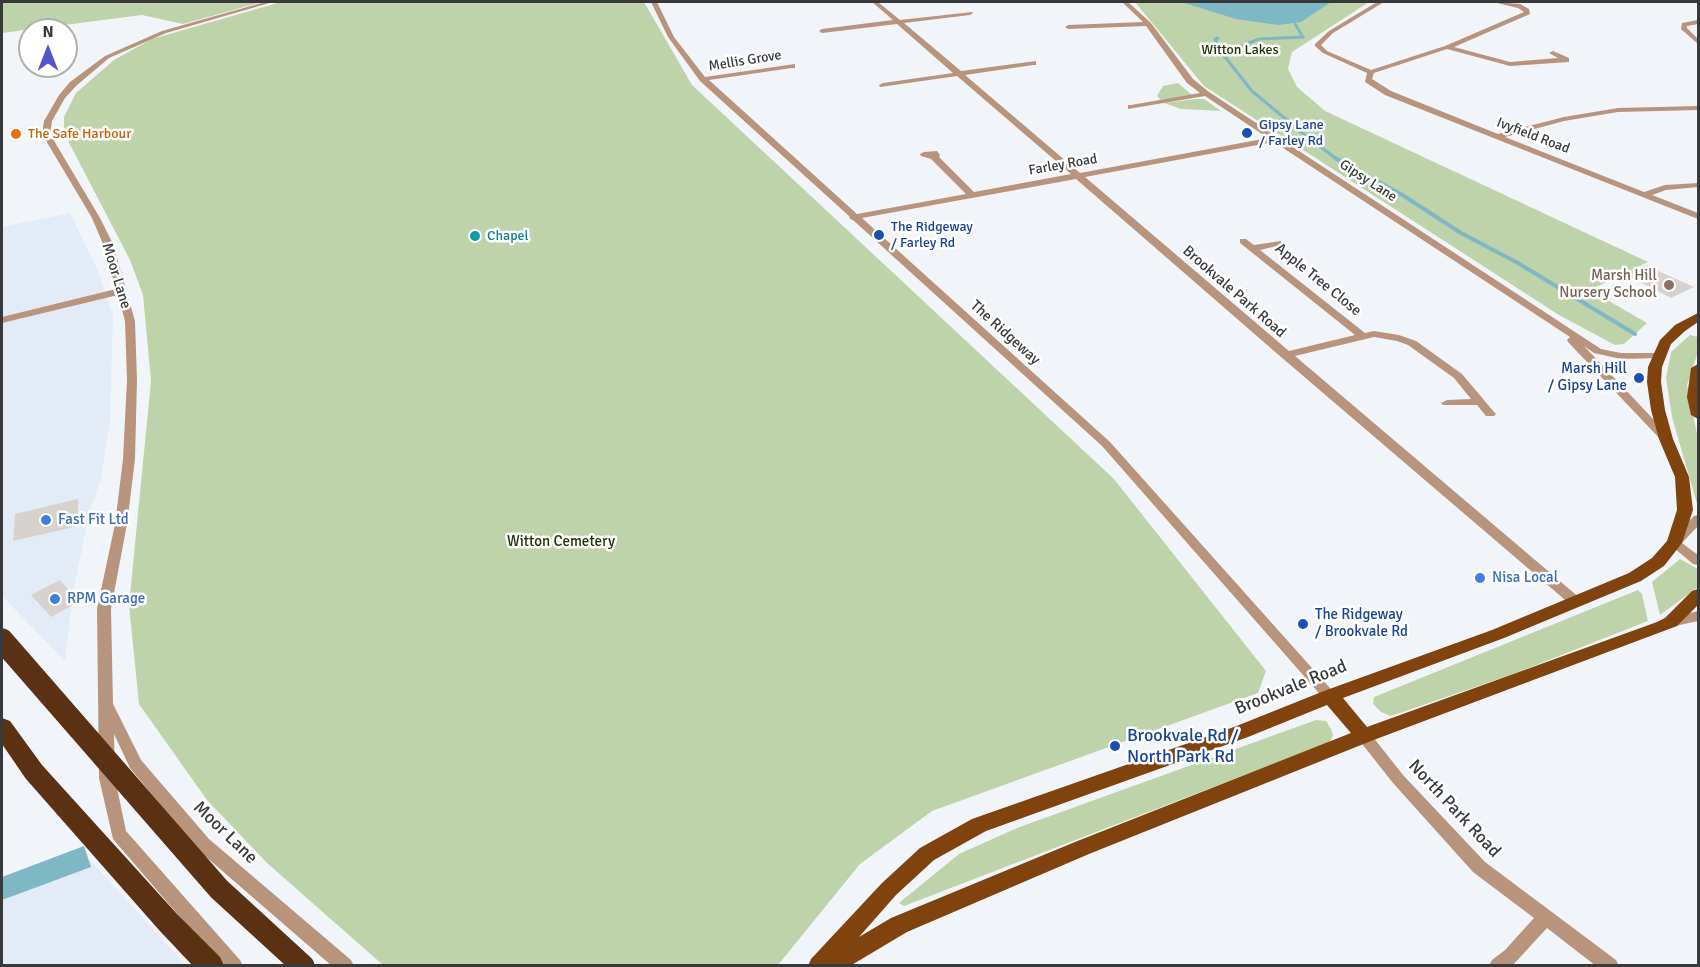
<!DOCTYPE html>
<html>
<head>
<meta charset="utf-8">
<style>
  body { margin:0 }
  #map { position:relative; width:1700px; height:967px; overflow:hidden; background:#f1f5fa; font-family:Signika,sans-serif }
  canvas { display:block }
  .frame { position:absolute; inset:0; border:3px solid #37393b; pointer-events:none }
  .north { position:absolute; left:18px; top:18px; width:60px; height:60px; box-sizing:border-box; background:#fff; border:2px solid #afb0b1; border-radius:50%; rotate:0deg; font-size:16px; font-weight:700; line-height:24px; text-align:center; color:#37393b }
  .north::after { content:''; display:block; margin:auto; width:21px; height:27px; background:#5454cb; clip-path:polygon(50% 0,100% 100%,50% 72%,0 100%) }
</style>
</head>
<body>
<div id="map">
<canvas width="1700" height="967"></canvas>
<div class="frame"></div>
<div class="north">N</div>
</div>
<script>
const ctx = document.querySelector('canvas').getContext('2d');
ctx.lineJoin = 'round';
function fillPath(path, color) {
  ctx.fillStyle = color;
  ctx.fill(path, 'evenodd');
}
function shape(rows) {
  const path = new Path2D();
  for (const r of rows) {
    path.moveTo(r[0], r[1]);
    for (let i = 2; i < r.length; i += 2) path.lineTo(r[i], r[i + 1]);
  }
  return path;
}
function stroke(path, color, width, dash) {
  ctx.strokeStyle = color;
  ctx.lineWidth = width;
  ctx.lineCap = dash ? 'butt' : 'round';
  ctx.setLineDash(dash || []);
  ctx.stroke(path);
}
function label(font, color, halo, rows, align = 'center') {
  ctx.font = font + ' Signika,sans-serif';
  ctx.lineWidth = 5;
  ctx.setLineDash([]);
  ctx.textBaseline = 'middle';
  ctx.strokeStyle = halo;
  ctx.fillStyle = color;
  for (const [text, x, y, turn = 0] of rows) {
    ctx.save();
    ctx.translate(x, y);
    ctx.rotate((+turn || 0) * Math.PI / 180);
    ctx.textAlign = isNaN(turn) ? turn : align;
    if (halo) ctx.strokeText(text, 0, 0);
    ctx.fillText(text, 0, 0);
    ctx.restore();
  }
}
fillPath(shape([
  [70,213,98,271,113,316,110,420,101,478,89,513,73,593,65,661,2,596,2,227],
  [90,860,186,965,2,965,2,894]
]), '#e2ebf6');
fillPath(shape([
  [2,2,262,2,183,24,142,15,2,33],
  [281,2,644,2,692,85,1114,479,1266,671,1258,693,932,811,860,864,778,965,383,965,267,863,207,800,139,704,129,605,151,381,143,295,130,260,64,133,64,117,76,93,114,60,152,39],
  [1135,2,1369,2,1292,52,1288,69,1297,87,1325,111,1648,262,1590,290,1647,323,1624,344,1615,345,1559,315,1204,86],
  [1178,83,1192,95,1161,100,1157,96,1163,86],
  [1195,99,1204,99,1221,111,1181,109,1164,103],
  [1690,335,1698,337,1698,352,1687,385,1698,439,1698,507,1672,417,1666,378,1671,352],
  [1680,559,1698,569,1698,587,1660,615,1652,582],
  [1638,590,1642,594,1648,621,1513,674,1391,716,1381,712,1373,704,1374,697],
  [1316,720,1326,721,1331,729,1333,735,1330,742,904,906,899,903,959,854,1017,828]
]), '#bed3a9');
fillPath(shape([
  [1181,2,1331,2,1301,22,1278,25,1236,19],
  [84,846,91,867,2,900,2,877]
]), '#7db8c4');
stroke(shape([
  [1218,38,1215,39,1224,56],
  [1294,126,1252,91,1225,57,1229,51,1259,39,1303,37,1295,24],
  [1298,130,1338,160]
]), '#7db8c4', 3);
stroke(shape([
  [1335,158,1404,196,1461,233,1518,263,1635,334]
]), '#7db8c4', 4);
fillPath(shape([
  [1647,265,1665,274,1694,287,1671,298,1624,274],
  [78,499,78,526,13,541,15,514],
  [60,580,79,602,51,617,31,595]
]), '#d8d2cf');
fillPath(shape([
  [265,2,273,2,166,33,109,58,76,86,65,98,52,121,50,134,100,218,113,244,135,321,137,380,135,459,127,524,111,609,113,704,141,760,209,839,351,960,354,966,332,966,197,849,130,768,114,734,115,778,126,831,240,960,243,966,222,966,113,839,99,778,97,609,115,524,123,459,127,380,125,321,118,295,2,323,2,317,116,289,103,244,92,218,42,134,44,121,59,95,70,82,105,56,162,31,265,2],
  [651,2,657,2,674,37,705,77,795,64,795,68,792,68,709,80,857,214,966,194,931,159,921,156,920,154,924,152,937,151,940,155,939,157,974,192,1071,174,957,76,880,87,879,85,883,83,953,73,897,24,822,33,819,31,822,29,893,20,872,2,878,2,900,20,972,12,973,13,970,15,904,23,961,71,1036,61,1036,65,1033,65,965,75,1080,173,1268,138,1205,96,1128,109,1128,105,1131,105,1200,93,1187,83,1146,26,1068,29,1065,27,1068,25,1143,22,1122,2,1128,2,1151,23,1193,79,1209,92,1601,349,1621,353,1664,353,1665,355,1660,358,1621,359,1594,353,1584,346,1672,439,1670,441,1662,441,1568,342,1567,340,1570,337,1274,142,1085,177,1289,351,1355,335,1240,243,1240,239,1246,239,1254,245,1281,241,1281,245,1260,250,1365,333,1374,331,1399,335,1416,341,1462,374,1494,412,1496,414,1494,416,1486,416,1477,405,1443,405,1441,403,1447,400,1471,399,1454,378,1408,345,1397,341,1374,337,1295,356,1581,599,1583,602,1581,605,1576,607,1571,605,1281,357,1076,179,862,218,1110,442,1337,696,1335,700,1330,701,1325,700,1102,446,853,220,850,219,849,216,700,81,668,37,651,2],
  [1377,2,1384,2,1333,33,1321,45,1327,51,1371,70,1445,46,1524,12,1518,8,1497,3,1496,2,1520,4,1529,9,1530,14,1454,47,1510,62,1558,58,1549,53,1553,51,1569,58,1569,62,1510,66,1447,49,1374,73,1372,79,1391,91,1498,134,1564,117,1618,108,1698,106,1698,110,1618,112,1564,121,1505,137,1644,192,1665,185,1698,183,1698,187,1666,190,1652,195,1698,213,1698,219,1385,95,1365,82,1367,73,1323,53,1315,46,1315,44,1329,31,1377,2],
  [1698,20,1698,24,1687,26,1687,28,1698,39,1698,44,1681,29,1682,23,1698,20],
  [1698,515,1698,526,1682,543,1698,555,1698,565,1693,564,1668,543,1694,516,1698,515],
  [1698,611,1698,621,1671,627,1666,625,1664,622,1666,619,1698,611],
  [1364,730,1369,732,1403,775,1485,862,1616,960,1619,966,1596,966,1547,928,1512,966,1489,966,1492,960,1505,950,1534,918,1473,872,1393,783,1359,740,1357,736,1359,732,1364,730]
]), '#b9947c');
fillPath(shape([
  [1698,313,1698,322,1685,331,1671,344,1662,367,1661,382,1665,410,1673,439,1689,477,1693,510,1682,543,1664,566,1641,581,1504,638,1343,698,1367,727,1657,622,1665,618,1692,591,1698,589,1698,605,1677,626,1371,741,1089,854,907,932,850,966,808,966,811,959,882,883,920,848,972,819,1234,727,1324,691,1492,630,1629,573,1652,558,1667,541,1677,510,1675,477,1659,439,1651,410,1647,382,1648,367,1660,340,1675,325,1698,313],
  [1327,705,1351,733,1075,842,891,918,859,937,896,895,934,860,986,831,1248,737,1327,705],
  [1698,364,1698,419,1691,415,1687,397,1691,368,1698,364]
]), '#81430e');
fillPath(shape([
  [2,718,10,721,42,765,177,914,220,957,224,966,193,966,159,930,26,779,2,744,2,718]
]), '#5a3112');
stroke(shape([
  [2,640,219,889,303,966]
]), '#5a3112', 23);
for (const [x, y, r, color] of [
  [1247,133,6,"#1a4fb4"],
  [16,134,6,"#e8710a"],
  [879,235,6,"#1a4fb4"],
  [475,236,6,"#0f9aa8"],
  [1669,285,6,"#8d6e63"],
  [1639,378,6,"#1a4fb4"],
  [46,520,6,"#3f7fe0"],
  [1480,578,6,"#3f7fe0"],
  [55,599,6,"#3f7fe0"],
  [1303,624,6,"#1a4fb4"],
  [1115,746,6,"#1a4fb4"]
]) {
  const dot = new Path2D();
  dot.arc(x, y, r, 0, 2 * Math.PI);
  ctx.fillStyle = color;
  ctx.fill(dot);
  stroke(dot, '#fff', 2);
}
label('14px', '#1d3000', '#fff', [
  ["Witton Lakes",1240,50]
]);
label('14px', '#37393b', '#fff', [
  ["Mellis Grove",745,61,-9],
  ["Ivyfield Road",1533,136,21],
  ["Farley Road",1063,165,-10],
  ["Gipsy Lane",1368,181,33]
]);
label('14px', '#164399', '#fff', [
  ["Gipsy Lane",1259,125],
  ["/ Farley Rd",1259,141],
  ["The Ridgeway",891,227],
  ["/ Farley Rd",891,243]
], 'left');
label('14px', '#c56008', '#fff', [
  ["The Safe Harbour",28,134]
], 'left');
label('14px', '#0d838f', '#fff', [
  ["Chapel",487,236]
], 'left');
label('15px', '#37393b', '#fff', [
  ["Moor Lane",116,276,73],
  ["Apple Tree Close",1318,280,39],
  ["Brookvale Park Road",1234,292,41],
  ["The Ridgeway",1005,333,42]
]);
label('15px', '#785e54', '#fff', [
  ["Marsh Hill",1657,276],
  ["Nursery School",1657,293]
], 'right');
label('15px', '#164399', '#fff', [
  ["Marsh Hill",1627,369],
  ["/ Gipsy Lane",1627,386],
  ["The Ridgeway",1315,615,"left"],
  ["/ Brookvale Rd",1315,632,"left"]
], 'right');
label('15px', '#366cbe', '#fff', [
  ["Fast Fit Ltd",58,520],
  ["Nisa Local",1492,578],
  ["RPM Garage",67,599]
], 'left');
label('15px', '#1d3000', '#fff', [
  ["Witton Cemetery",561,542]
]);
label('18px', '#37393b', '#fff', [
  ["Brookvale Road",1291,688,-22],
  ["North Park Road",1454,809,47],
  ["Moor Lane",225,833,44]
]);
label('18px', '#164399', '#fff', [
  ["Brookvale Rd /",1127,736],
  ["North Park Rd",1127,757]
], 'left');
</script>
</body>
</html>
